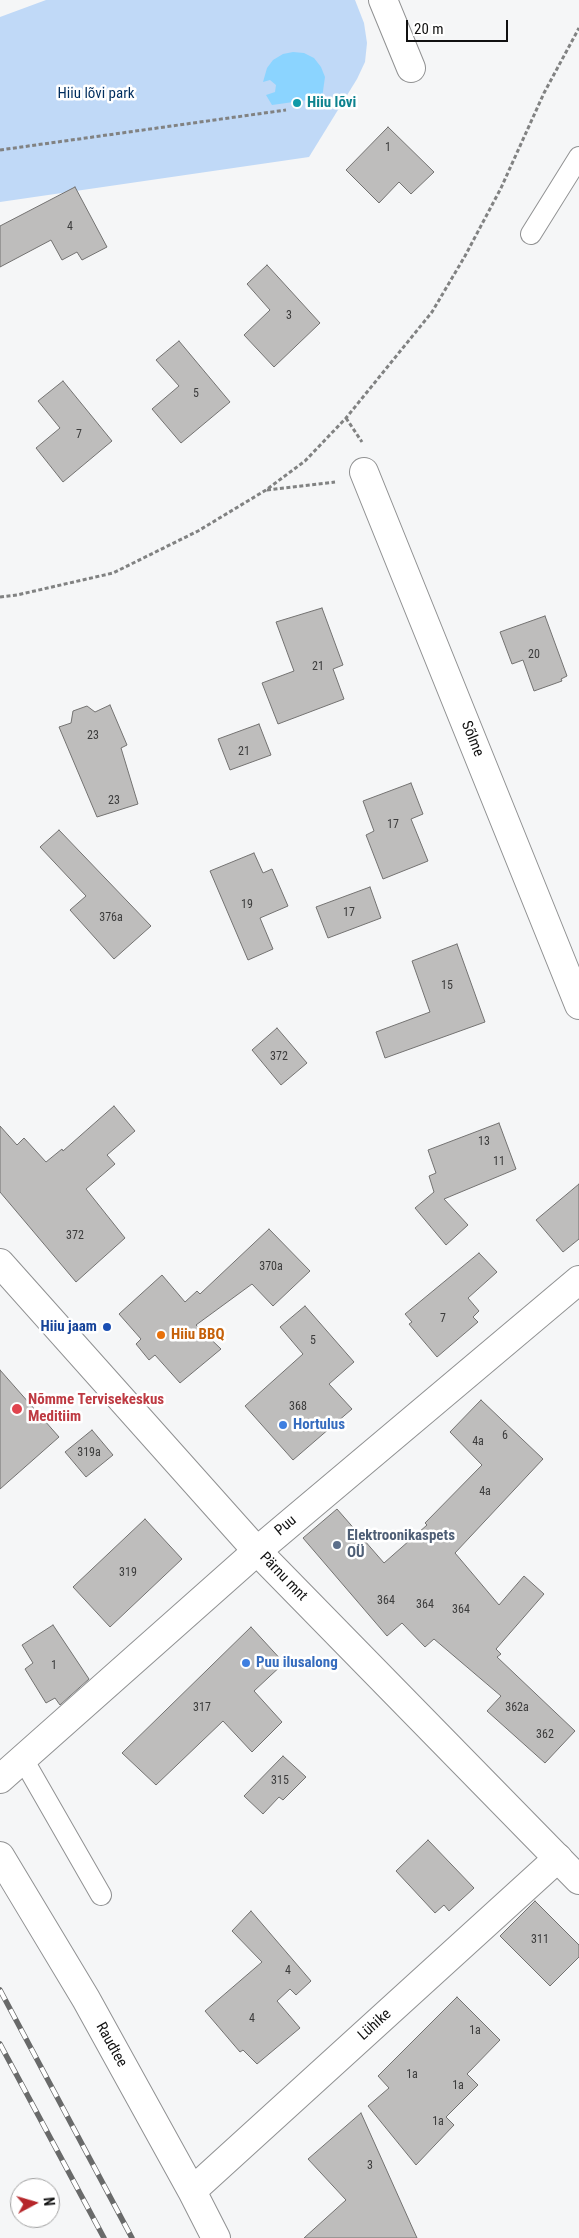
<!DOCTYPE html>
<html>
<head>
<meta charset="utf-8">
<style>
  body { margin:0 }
  #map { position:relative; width:579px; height:2238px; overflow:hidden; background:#f5f6f7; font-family:"Roboto Condensed",sans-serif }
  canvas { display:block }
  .north { position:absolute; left:10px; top:2178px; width:50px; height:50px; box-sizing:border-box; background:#fff; border:1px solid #a0a0a0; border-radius:50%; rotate:84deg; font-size:14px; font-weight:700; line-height:20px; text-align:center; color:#111 }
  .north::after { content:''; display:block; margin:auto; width:18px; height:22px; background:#b6262a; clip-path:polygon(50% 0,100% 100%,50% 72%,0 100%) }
  .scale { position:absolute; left:406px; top:20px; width:102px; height:22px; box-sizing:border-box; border:2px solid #111; border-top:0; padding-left:6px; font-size:15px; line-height:18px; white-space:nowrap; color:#111; -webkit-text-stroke:4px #fff; paint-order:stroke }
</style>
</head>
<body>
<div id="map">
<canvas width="579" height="2238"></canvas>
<div class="north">N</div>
<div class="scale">20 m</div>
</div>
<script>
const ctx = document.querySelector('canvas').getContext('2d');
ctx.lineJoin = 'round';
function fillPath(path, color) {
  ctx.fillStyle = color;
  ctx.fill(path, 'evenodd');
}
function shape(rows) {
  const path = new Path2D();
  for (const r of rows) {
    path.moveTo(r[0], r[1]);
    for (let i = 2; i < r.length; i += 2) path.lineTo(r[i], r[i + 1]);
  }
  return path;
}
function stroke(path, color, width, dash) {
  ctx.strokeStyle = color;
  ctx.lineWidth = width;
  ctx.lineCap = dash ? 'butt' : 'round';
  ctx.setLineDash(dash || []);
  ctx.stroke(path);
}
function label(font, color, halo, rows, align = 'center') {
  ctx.font = font + ' "Roboto Condensed",sans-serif';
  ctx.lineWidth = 5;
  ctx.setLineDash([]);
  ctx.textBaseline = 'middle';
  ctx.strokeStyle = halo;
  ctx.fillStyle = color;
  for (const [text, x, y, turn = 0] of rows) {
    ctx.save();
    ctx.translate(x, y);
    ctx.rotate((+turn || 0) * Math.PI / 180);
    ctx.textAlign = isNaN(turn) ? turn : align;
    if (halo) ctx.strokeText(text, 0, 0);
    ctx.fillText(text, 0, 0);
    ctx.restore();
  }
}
fillPath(shape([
  [46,0,355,0,364,23,367,43,365,62,357,79,309,157,0,202,0,17]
]), '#c0d9f7');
fillPath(shape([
  [293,52,304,53,314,58,321,67,325,77,322,98,272,105,266,95,275,92,276,85,270,80,263,82,267,68,273,60,283,54]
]), '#8bd4ff');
const building = shape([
  [388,127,434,172,411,194,399,182,379,203,346,170,388,127],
  [75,187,107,247,82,260,77,252,62,260,51,240,0,267,0,226,75,187],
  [267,265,320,323,274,367,244,335,270,310,247,284,267,265],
  [179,341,230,402,181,443,152,409,179,386,156,360,179,341],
  [63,381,112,441,63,482,36,448,60,428,38,401,63,381],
  [322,608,343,665,333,669,344,699,278,724,262,683,294,671,276,622,322,608],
  [545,616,567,676,561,679,562,681,534,691,523,660,512,664,500,632,545,616],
  [110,705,127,745,121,748,138,804,97,817,59,727,71,723,73,711,87,706,95,712,110,705],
  [259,724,271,755,230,770,218,739,259,724],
  [411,783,423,814,411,819,428,861,383,879,366,835,374,831,363,801,411,783],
  [59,830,151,926,114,959,70,910,86,896,40,847,59,830],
  [254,853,263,873,272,869,288,906,260,918,273,949,248,960,210,871,254,853],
  [370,887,381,918,328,938,316,907,370,887],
  [457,944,485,1022,385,1058,376,1032,430,1012,412,961,457,944],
  [277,1028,307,1063,281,1085,252,1050,277,1028],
  [114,1106,135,1131,107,1155,115,1164,86,1189,125,1238,76,1282,0,1192,0,1126,17,1145,24,1138,46,1162,62,1149,63,1151,114,1106],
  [499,1123,516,1169,444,1199,468,1225,446,1245,415,1208,434,1192,429,1176,436,1173,428,1150,499,1123],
  [579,1184,579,1239,563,1252,536,1220,579,1184],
  [269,1229,310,1271,273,1306,252,1284,196,1325,221,1349,180,1383,155,1355,149,1360,136,1344,141,1339,119,1314,162,1275,185,1302,197,1291,200,1294,269,1229],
  [479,1253,497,1272,468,1298,479,1311,473,1317,478,1322,437,1357,409,1324,412,1322,405,1314,479,1253],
  [305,1306,354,1362,329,1384,352,1409,293,1460,245,1406,303,1354,280,1327,305,1306],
  [0,1370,59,1437,0,1489,0,1370],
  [481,1400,543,1459,455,1553,499,1605,524,1576,544,1594,496,1649,501,1654,497,1657,575,1731,545,1763,487,1711,501,1696,434,1639,425,1647,402,1623,387,1636,303,1538,337,1509,384,1563,427,1525,425,1523,482,1465,450,1432,481,1400],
  [92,1430,113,1455,86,1477,65,1452,92,1430],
  [145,1519,182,1559,110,1627,73,1587,145,1519],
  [53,1625,89,1679,60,1705,55,1698,46,1703,25,1669,33,1663,22,1645,53,1625],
  [251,1627,284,1663,254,1691,282,1722,252,1752,223,1721,156,1785,122,1753,251,1627],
  [283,1756,306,1777,283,1800,279,1797,263,1814,244,1796,283,1756],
  [428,1840,474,1888,449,1911,444,1905,435,1913,396,1871,428,1840],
  [535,1901,579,1945,579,1957,550,1986,500,1936,535,1901],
  [251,1911,311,1981,296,1995,290,1989,277,2001,300,2028,257,2064,243,2050,240,2052,205,2011,262,1962,232,1931,251,1911],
  [457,1997,500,2040,467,2074,478,2085,446,2117,454,2125,416,2165,368,2106,389,2088,378,2076,457,1997],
  [361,2113,417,2238,304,2238,346,2200,308,2159,361,2113]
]);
fillPath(building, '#bebdbc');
stroke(building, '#737271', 1);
const service = shape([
  [531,234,579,157],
  [23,1759,101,1895]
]);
const minor = shape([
  [383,0,411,68],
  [364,472,579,1005],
  [0,1779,257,1551,579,1280],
  [0,1856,86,1999,192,2191,216,2238],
  [192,2191,558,1858]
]);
const secondary = shape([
  [0,1263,257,1551,579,1880]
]);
stroke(service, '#909192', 22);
stroke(minor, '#909192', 30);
stroke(secondary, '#909192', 30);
stroke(shape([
  [0,150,286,110],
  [346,418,362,442],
  [267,490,335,482],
  [0,597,17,595,113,573,198,531,266,490,305,461,346,418,432,312,465,256,501,188,544,93,579,28]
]), '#818282', 3, [4, 2.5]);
stroke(service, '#fff', 20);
stroke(minor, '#fff', 28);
stroke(secondary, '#fff', 28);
const rail = shape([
  [0,1990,132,2238],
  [0,2044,104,2238]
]);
stroke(rail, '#696a6a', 5.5);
stroke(rail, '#fff', 4, [11]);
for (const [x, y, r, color] of [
  [297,103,5,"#0f9aa8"],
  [107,1327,5,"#1a4fb4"],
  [161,1335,5,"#e8710a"],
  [17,1409,6,"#e0444e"],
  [283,1425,5,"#3f7fe0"],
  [337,1545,5,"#5c6f8a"],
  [246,1663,5,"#3f7fe0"]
]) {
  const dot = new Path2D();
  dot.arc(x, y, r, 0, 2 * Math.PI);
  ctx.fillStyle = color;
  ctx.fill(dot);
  stroke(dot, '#fff', 2);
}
label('12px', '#3c3c3c', null, [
  ["1",388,148],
  ["4",70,227],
  ["3",289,316],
  ["5",196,394],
  ["7",79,435],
  ["20",534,655],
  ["21",318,667],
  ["23",93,736],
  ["21",244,752],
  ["23",114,801],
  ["17",393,825],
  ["19",247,905],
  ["17",349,913],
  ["376a",111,918],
  ["15",447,986],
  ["372",279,1057],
  ["13",484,1142],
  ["11",499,1162],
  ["372",75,1236],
  ["370a",271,1267],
  ["7",443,1319],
  ["5",313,1341],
  ["368",298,1407],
  ["6",505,1436],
  ["4a",478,1442],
  ["319a",89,1453],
  ["4a",485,1492],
  ["319",128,1573],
  ["364",386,1601],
  ["364",425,1605],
  ["364",461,1610],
  ["1",54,1666],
  ["317",202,1708],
  ["362a",517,1708],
  ["362",545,1735],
  ["315",280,1781],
  ["311",540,1940],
  ["4",288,1971],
  ["4",252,2019],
  ["1a",475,2031],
  ["1a",412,2075],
  ["1a",458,2086],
  ["1a",438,2122],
  ["3",370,2166]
]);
label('15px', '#002e5f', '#fff', [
  ["Hiiu lõvi park",96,94]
]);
label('bold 15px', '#0d838f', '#fff', [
  ["Hiiu lõvi",307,103]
], 'left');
label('15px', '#111', '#fff', [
  ["Sõlme",472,739,68],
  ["Puu",286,1526,-40],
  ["Pärnu mnt",283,1577,46],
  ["Lühike",375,2025,-42],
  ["Raudtee",111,2045,61]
]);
label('bold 15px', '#164399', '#fff', [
  ["Hiiu jaam",97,1327]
], 'right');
label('bold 15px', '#c56008', '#fff', [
  ["Hiiu BBQ",171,1335]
], 'left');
label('bold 15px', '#be3a42', '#fff', [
  ["Nõmme Tervisekeskus",28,1400],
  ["Meditiim",28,1417]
], 'left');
label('bold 15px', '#366cbe', '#fff', [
  ["Hortulus",293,1425],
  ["Puu ilusalong",256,1663]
], 'left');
label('bold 15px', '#4e5e75', '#fff', [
  ["Elektroonikaspets",347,1536],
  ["OÜ",347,1553]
], 'left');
</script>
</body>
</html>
